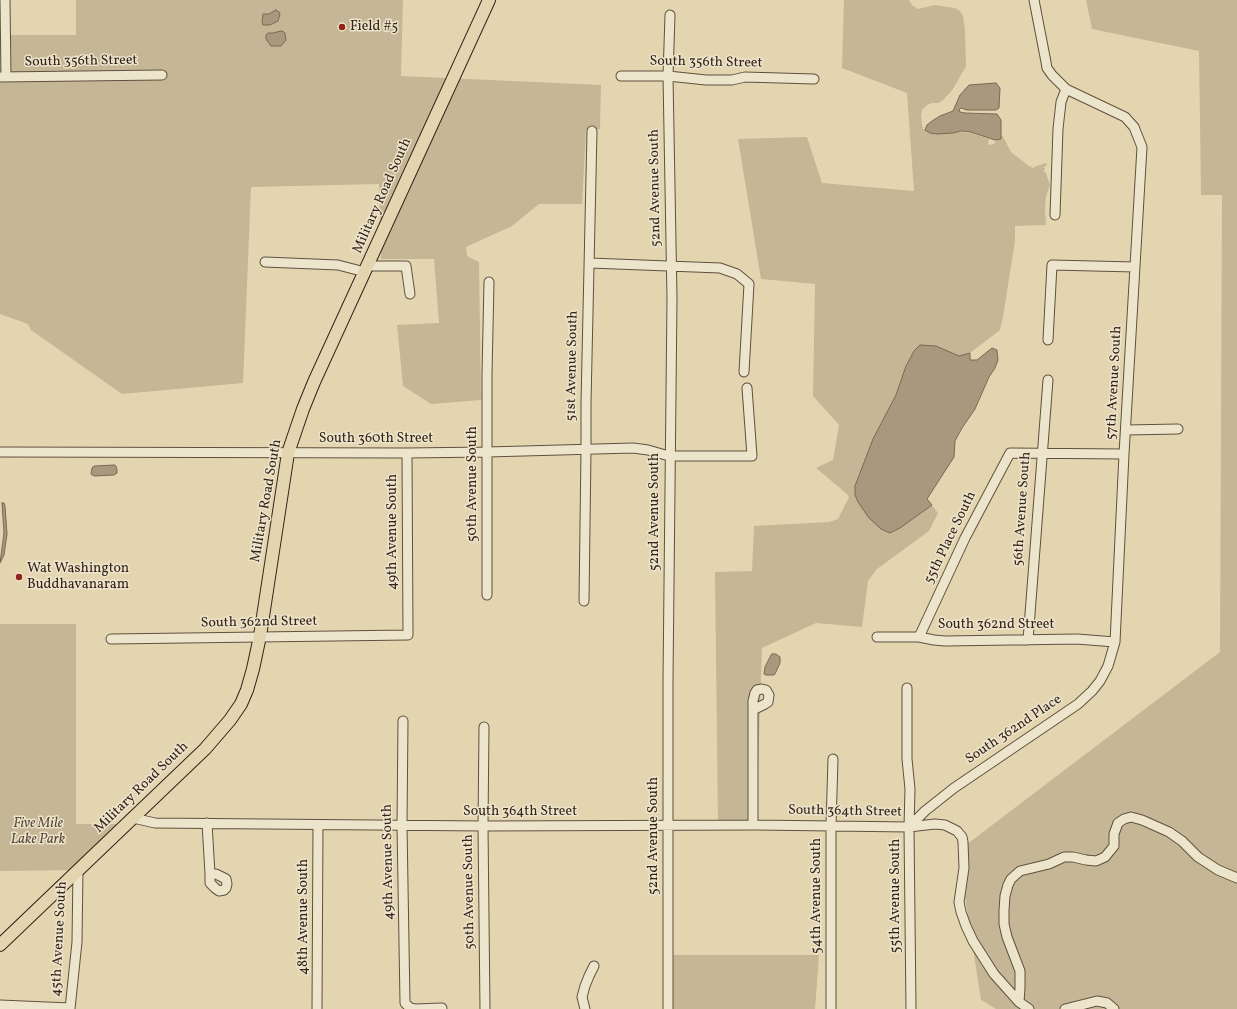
<!DOCTYPE html>
<html>
<head>
<meta charset="utf-8">
<style>
  body { margin:0 }
  canvas { display:block; background:#e3d5b0 }
</style>
</head>
<body>
<canvas width="1237" height="1009"></canvas>
<script>
const ctx = document.querySelector('canvas').getContext('2d');
ctx.lineJoin = 'round';
function fillPath(path, color) {
  ctx.fillStyle = color;
  ctx.fill(path, 'evenodd');
}
function shape(rows) {
  const path = new Path2D();
  for (const r of rows) {
    path.moveTo(r[0], r[1]);
    for (let i = 2; i < r.length; i += 2) path.lineTo(r[i], r[i + 1]);
  }
  return path;
}
function stroke(path, color, width, dash) {
  ctx.strokeStyle = color;
  ctx.lineWidth = width;
  ctx.lineCap = dash ? 'butt' : 'round';
  ctx.setLineDash(dash || []);
  ctx.stroke(path);
}
function label(font, color, halo, rows, align = 'center') {
  ctx.font = font + ' Vollkorn,serif';
  ctx.lineWidth = 3;
  ctx.setLineDash([]);
  ctx.textBaseline = 'middle';
  ctx.strokeStyle = halo;
  ctx.fillStyle = color;
  for (const [text, x, y, turn = 0] of rows) {
    ctx.save();
    ctx.translate(x, y);
    ctx.rotate((+turn || 0) * Math.PI / 180);
    ctx.textAlign = isNaN(turn) ? turn : align;
    if (halo) ctx.strokeText(text, 0, 0);
    ctx.fillText(text, 0, 0);
    ctx.restore();
  }
}
fillPath(shape([
  [76,0,403,0,401,76,601,85,600,129,586,130,582,204,539,204,512,226,466,247,467,256,479,262,481,400,431,404,403,386,397,325,439,323,434,259,381,259,379,184,251,187,243,383,122,394,31,330,28,324,0,314,0,35,76,35],
  [844,0,909,0,912,5,918,9,935,5,955,8,960,11,963,16,965,30,966,66,953,89,944,99,939,103,932,103,927,105,922,110,921,117,923,129,934,134,959,132,972,133,989,139,988,145,994,144,997,139,1002,135,1011,152,1029,166,1035,169,1034,167,1046,163,1047,165,1044,167,1045,170,1043,171,1046,173,1050,185,1046,197,1045,210,1046,225,1015,226,1015,241,1003,317,1000,330,970,353,970,360,976,361,992,348,997,350,998,360,995,368,989,377,975,409,962,428,955,441,954,457,927,499,938,513,929,531,877,569,868,581,862,627,816,623,762,648,756,825,718,825,715,572,752,571,754,526,829,522,838,519,849,497,847,494,816,468,833,460,839,425,813,396,815,284,761,279,738,139,807,137,822,183,914,191,907,93,842,68],
  [1086,0,1237,0,1237,1009,996,1009,981,1000,958,851,1220,652,1222,195,1201,195,1199,51,1092,29],
  [0,624,76,624,76,824,126,824,78,870,0,871],
  [667,955,819,955,815,1009,668,1009]
]), '#c5b796');
const water = shape([
  [276,10,279,12,280,14,278,21,270,25,263,25,262,22,263,14,269,14,276,10],
  [281,31,284,32,285,34,286,40,281,46,271,46,266,39,266,35,268,33,273,33,281,31],
  [996,83,1000,88,999,108,996,110,967,110,961,108,959,110,960,112,965,113,997,114,1001,120,1001,139,995,140,971,132,961,131,953,133,937,134,930,133,925,130,927,125,932,121,940,116,953,111,960,95,969,85,996,83],
  [920,345,936,346,959,356,970,353,970,360,977,360,992,348,997,350,998,360,995,368,989,377,975,409,962,428,955,441,954,457,927,499,932,505,900,528,890,533,881,529,869,518,858,502,855,495,855,486,873,439,896,395,906,366,914,351,920,345],
  [114,465,116,466,117,470,117,473,114,475,94,476,91,474,92,468,94,466,114,465],
  [2,503,4,503,5,506,7,534,4,555,0,563,4,533,2,503],
  [772,654,776,654,780,657,780,663,775,674,774,675,766,675,764,674,765,667,771,655,772,654]
]);
fillPath(water, '#a8987d');
stroke(water, '#7a6955', 1);
const minor = shape([
  [5,0,6,77],
  [621,76,668,76,706,80,732,80,745,77,814,79],
  [0,77,162,75],
  [1055,215,1058,129,1061,102,1066,89],
  [265,262,338,265,365,272],
  [590,263,720,268,737,274,749,284,744,372],
  [368,266,406,266,410,294],
  [1048,340,1052,265,1135,267],
  [1126,430,1178,429],
  [0,452,407,453,487,452,633,448,648,450,669,456,752,456,747,388],
  [487,595,487,374,489,282],
  [584,601,586,450,586,403,592,131],
  [877,637,919,637,934,640,945,641,1077,639,1115,642],
  [919,637,965,538,1010,453,1124,454],
  [111,639,408,635,407,453],
  [1028,640,1048,380],
  [907,688,907,759,910,789,909,827,911,1009],
  [403,721,402,825,405,1003,410,1008,415,1009,442,1008],
  [484,727,483,826,485,1009],
  [133,818,155,823,483,826,756,825,909,827,935,824,945,825,957,831,962,837,963,842,964,868,959,902,961,912,966,926,973,941,994,974,1019,1002,1029,1009],
  [207,823,210,874,216,874,226,879,227,884,226,888,224,890,219,891,215,888,210,883,210,874],
  [753,825,753,701,755,693,757,690,762,689,766,690,769,695,768,702,765,704,753,710],
  [909,827,925,811,954,788,1078,704,1092,691,1100,681,1108,666,1115,642,1124,454,1142,147,1134,127,1125,117,1066,89,1052,75,1047,68,1046,62,1034,0],
  [1019,1002,1020,988,1020,971,1007,937,1004,924,1004,910,1005,896,1008,885,1011,879,1020,871,1049,864,1064,857,1073,857,1086,860,1096,861,1105,857,1114,846,1114,834,1118,823,1124,819,1131,817,1142,820,1169,832,1182,841,1198,857,1218,870,1237,878],
  [0,1005,70,1008],
  [70,1009,77,942,78,870],
  [317,1009,318,825],
  [585,1009,582,997,585,986,589,976,594,966],
  [668,1009,668,680,672,298,668,76,670,15],
  [831,1009,831,826,833,759],
  [1065,1009,1097,1001,1107,1003,1114,1009]
]);
const major = shape([
  [0,945,205,749,230,720,241,704,247,690,253,669,260,636,288,453,303,409,314,382,489,0]
]);
stroke(minor, '#60503f', 11);
stroke(major, '#342319', 14);
stroke(minor, '#ede4cc', 9);
stroke(major, '#e3d5b0', 12);
for (const [x, y, r, color] of [
  [342,27,4,"#8f2418"],
  [19,577,4,"#8f2418"]
]) {
  const dot = new Path2D();
  dot.arc(x, y, r, 0, 2 * Math.PI);
  ctx.fillStyle = color;
  ctx.fill(dot);
  stroke(dot, '#ede4cc', 1.5);
}
label('14px', '#342319', '#ede4cc', [
  ["Field #5",350,27],
  ["Wat Washington",27,569],
  ["Buddhavanaram",27,585]
], 'left');
label('14px', '#342319', '#ede4cc', [
  ["South 356th Street",81,62,-1],
  ["South 356th Street",706,63,1],
  ["52nd Avenue South",656,188,-91],
  ["Military Road South",383,196,-66],
  ["51st Avenue South",573,366,-89],
  ["57th Avenue South",1115,383,-87],
  ["South 360th Street",376,439],
  ["50th Avenue South",473,484,-90],
  ["Military Road South",267,501,-80],
  ["56th Avenue South",1023,509,-86],
  ["52nd Avenue South",655,512,-90],
  ["49th Avenue South",393,532,-90],
  ["55th Place South",951,538,-64],
  ["South 362nd Street",259,623,-1],
  ["South 362nd Street",996,625],
  ["South 362nd Place",1014,730,-34],
  ["Military Road South",142,788,-44],
  ["South 364th Street",520,812],
  ["South 364th Street",845,812,1],
  ["52nd Avenue South",654,836,-90],
  ["49th Avenue South",389,862,-91],
  ["50th Avenue South",470,892,-91],
  ["54th Avenue South",817,896,-90],
  ["55th Avenue South",896,896,-90],
  ["48th Avenue South",304,917,-90],
  ["45th Avenue South",60,939,-87]
]);
label('italic 14px', '#584838', '#ede4cc', [
  ["Five Mile",38,824],
  ["Lake Park",38,840]
]);
</script>
</body>
</html>
